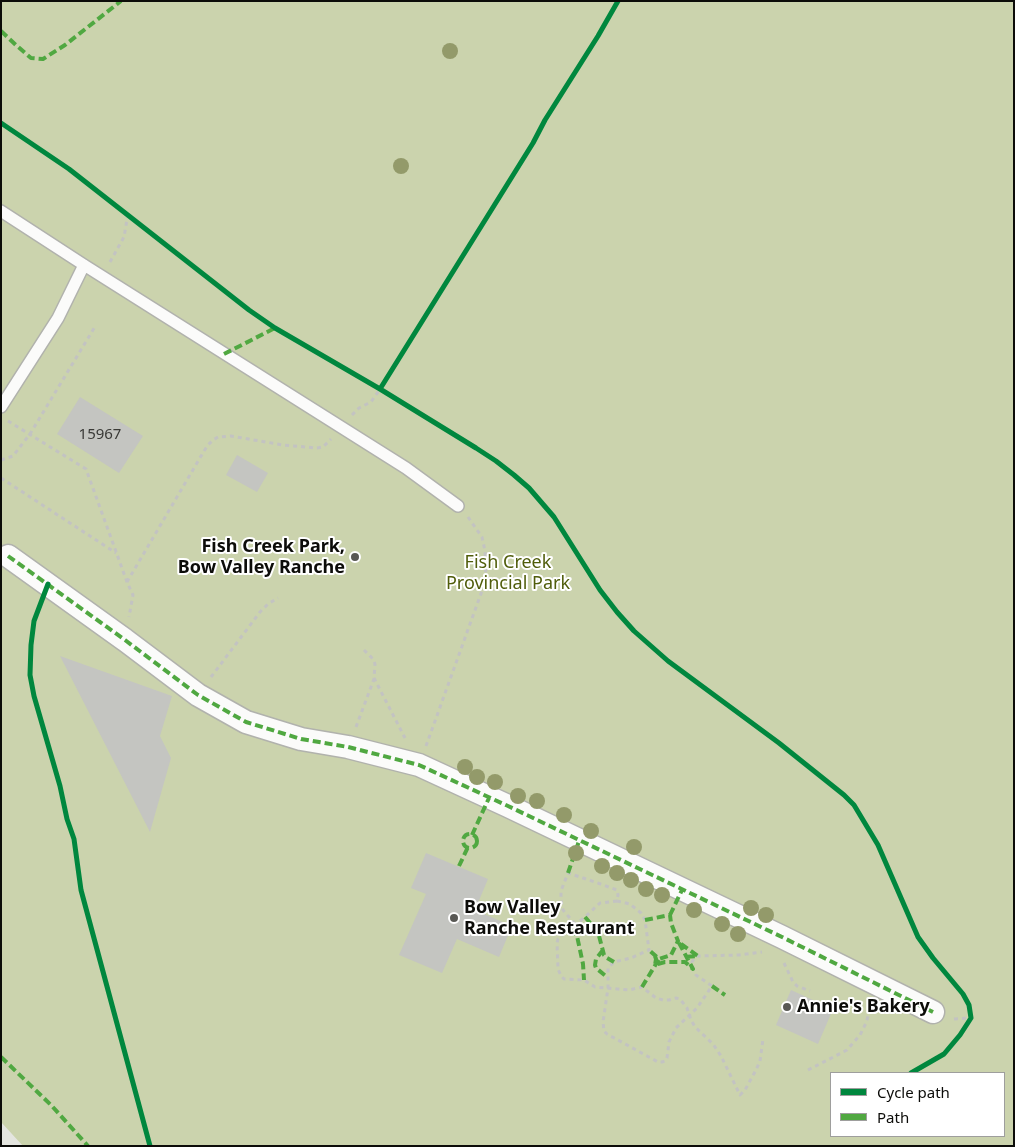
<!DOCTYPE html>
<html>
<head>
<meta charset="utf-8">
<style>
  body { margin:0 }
  #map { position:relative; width:1015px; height:1147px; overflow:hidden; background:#e4e5df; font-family:"Noto Sans",sans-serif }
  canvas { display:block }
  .frame { position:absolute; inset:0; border:2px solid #0c0c09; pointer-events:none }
  .legend { position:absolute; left:830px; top:1072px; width:175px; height:65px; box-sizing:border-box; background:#fff; border:1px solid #9e9e9d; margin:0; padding:6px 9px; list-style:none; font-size:15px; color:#0c0c09 }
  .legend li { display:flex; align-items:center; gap:10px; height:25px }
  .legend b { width:25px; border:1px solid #9e9e9d }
</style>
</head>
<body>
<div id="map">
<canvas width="1015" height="1147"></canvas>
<div class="frame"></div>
<ul class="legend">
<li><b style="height:6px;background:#00873e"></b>Cycle path</li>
<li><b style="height:6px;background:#50a841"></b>Path</li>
</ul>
</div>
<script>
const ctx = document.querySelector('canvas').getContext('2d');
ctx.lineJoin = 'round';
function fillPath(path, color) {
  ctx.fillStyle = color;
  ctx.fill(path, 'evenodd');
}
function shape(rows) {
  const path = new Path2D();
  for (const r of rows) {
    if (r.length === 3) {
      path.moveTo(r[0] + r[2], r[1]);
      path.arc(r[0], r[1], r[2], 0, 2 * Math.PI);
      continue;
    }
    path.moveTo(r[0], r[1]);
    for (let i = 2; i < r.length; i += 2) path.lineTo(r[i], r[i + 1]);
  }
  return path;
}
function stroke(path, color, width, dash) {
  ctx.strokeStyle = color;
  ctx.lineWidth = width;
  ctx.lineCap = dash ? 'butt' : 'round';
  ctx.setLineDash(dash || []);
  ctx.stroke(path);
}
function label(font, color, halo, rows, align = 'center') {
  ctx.font = font + ' "Noto Sans",sans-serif';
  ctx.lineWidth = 4;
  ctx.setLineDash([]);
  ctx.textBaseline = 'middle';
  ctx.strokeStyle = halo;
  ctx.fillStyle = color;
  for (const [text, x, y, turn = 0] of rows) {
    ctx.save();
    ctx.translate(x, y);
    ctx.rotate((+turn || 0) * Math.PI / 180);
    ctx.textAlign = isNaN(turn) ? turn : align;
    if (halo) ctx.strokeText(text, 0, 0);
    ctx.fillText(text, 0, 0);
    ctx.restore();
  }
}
fillPath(shape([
  [1,1,1014,1,1014,1146,23,1146,1,1122],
  [831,1073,1004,1073,1004,1136,831,1136]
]), '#cbd3ad');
fillPath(shape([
  [80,397,143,436,119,473,57,434],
  [237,455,268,473,257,492,226,475],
  [60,656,172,696,160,736,171,758,150,832],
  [426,853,488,879,475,910,512,926,499,957,457,939,442,973,399,955,426,894,411,888],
  [791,990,833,1009,818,1044,776,1025]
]), '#c4c5c1');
const lane = shape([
  [1,211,84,265,406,468,458,506],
  [1,407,58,318,84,265]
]);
const street = shape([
  [8,556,125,640,198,695,246,722,301,739,348,747,419,765,508,806,782,937,933,1012]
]);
stroke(lane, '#b1b2ad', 14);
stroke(street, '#b1b2ad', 25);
stroke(shape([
  [110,262,124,237,128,214],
  [352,415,359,408,371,402,380,389],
  [8,421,86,469,127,582,133,595,129,617],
  [1,460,13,456,30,434,96,325],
  [1,478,116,553],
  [127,582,204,451,208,445,213,440,218,437,231,436,283,445,317,448,323,447,331,439],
  [364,650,373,659,375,664,374,678,405,738],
  [211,677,260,612,268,604,278,598],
  [356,727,374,679],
  [426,746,483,588,486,569,485,551,482,537,468,517],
  [617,901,630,904,641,913,645,920,649,950,631,958,614,962,608,968,608,988,603,1022,604,1031,607,1034,658,1062,662,1062,665,1061,667,1058,669,1042,676,1028,697,1008,712,986,696,975,693,969,692,962,694,959,698,956,739,955,762,952],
  [575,924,563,910,561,900,561,891,568,873,595,882,617,890,618,895,617,901,600,903,585,917,561,936,558,939,557,943,558,969,561,976,564,979,584,980,595,987,629,990,642,987,656,998,663,1000,669,1000,676,998,680,999,687,1008,691,1020,695,1027,713,1044,721,1056,740,1095,745,1090,756,1070,760,1061,763,1039],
  [784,963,793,982,797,986,810,991],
  [954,1019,971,1018],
  [808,1070,847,1050,860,1035,866,1023,871,1006]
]), '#c3c3c2', 3, [4, 4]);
stroke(lane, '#fbfbfa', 11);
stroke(street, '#fbfbfa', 22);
stroke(shape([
  [1,31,17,46,31,58,43,59,65,45,121,1],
  [224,354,275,328],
  [8,556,125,640,198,695,246,722,301,739,348,747,419,765,508,806,782,937,933,1012],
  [470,841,7],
  [472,835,489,798],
  [459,866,468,847],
  [568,873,579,841],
  [670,915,682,890],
  [585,917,598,932,604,955,607,958,614,962],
  [645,920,670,915,671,923,678,941,671,955,659,959],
  [570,929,577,936,583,964,584,980],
  [681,944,698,956,683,957],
  [603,950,596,959,595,965,596,968,607,977],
  [655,956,656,959,655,965,665,962,685,962,693,969,678,941],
  [712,986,725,995],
  [642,987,659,959,649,950],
  [1,1057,51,1105,88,1146]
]), '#50a841', 4, [8, 4]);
stroke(shape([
  [1,123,69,169,249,310,275,328,380,389,476,448,496,461,514,475,529,488,554,517,600,590,617,612,634,631,668,661,779,743,844,795,854,805,878,845,918,937,933,958,963,994,969,1005,971,1018,960,1035,944,1054,911,1073],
  [380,389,533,143,545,120,598,36,618,1],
  [48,584,34,621,31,645,30,675,34,696,60,786,67,819,74,839,81,890,150,1146]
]), '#00873e', 5);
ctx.fillStyle = '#939a6a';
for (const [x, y] of [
  [450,51],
  [401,166],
  [465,767],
  [477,777],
  [495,782],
  [518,796],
  [537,801],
  [564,815],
  [591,831],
  [634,847],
  [576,853],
  [602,866],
  [617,873],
  [631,880],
  [646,889],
  [662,895],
  [751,908],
  [694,910],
  [766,915],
  [722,924],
  [738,934]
]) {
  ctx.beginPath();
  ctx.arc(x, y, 8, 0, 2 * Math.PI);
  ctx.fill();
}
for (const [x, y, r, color] of [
  [355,557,5,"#585854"],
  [454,918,5,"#585854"],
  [787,1007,5,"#585854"]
]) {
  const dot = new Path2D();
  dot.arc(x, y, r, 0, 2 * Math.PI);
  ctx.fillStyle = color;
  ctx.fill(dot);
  stroke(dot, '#fff', 2);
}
label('15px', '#3a3a37', null, [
  ["15967",100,435]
]);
label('bold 18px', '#0c0c09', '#fff', [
  ["Fish Creek Park,",345,547,"right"],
  ["Bow Valley Ranche",345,568,"right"],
  ["Bow Valley",464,908],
  ["Ranche Restaurant",464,929],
  ["Annie's Bakery",797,1007]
], 'left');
label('18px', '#505d0b', '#fff', [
  ["Fish Creek",508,563],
  ["Provincial Park",508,584]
]);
</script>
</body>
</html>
